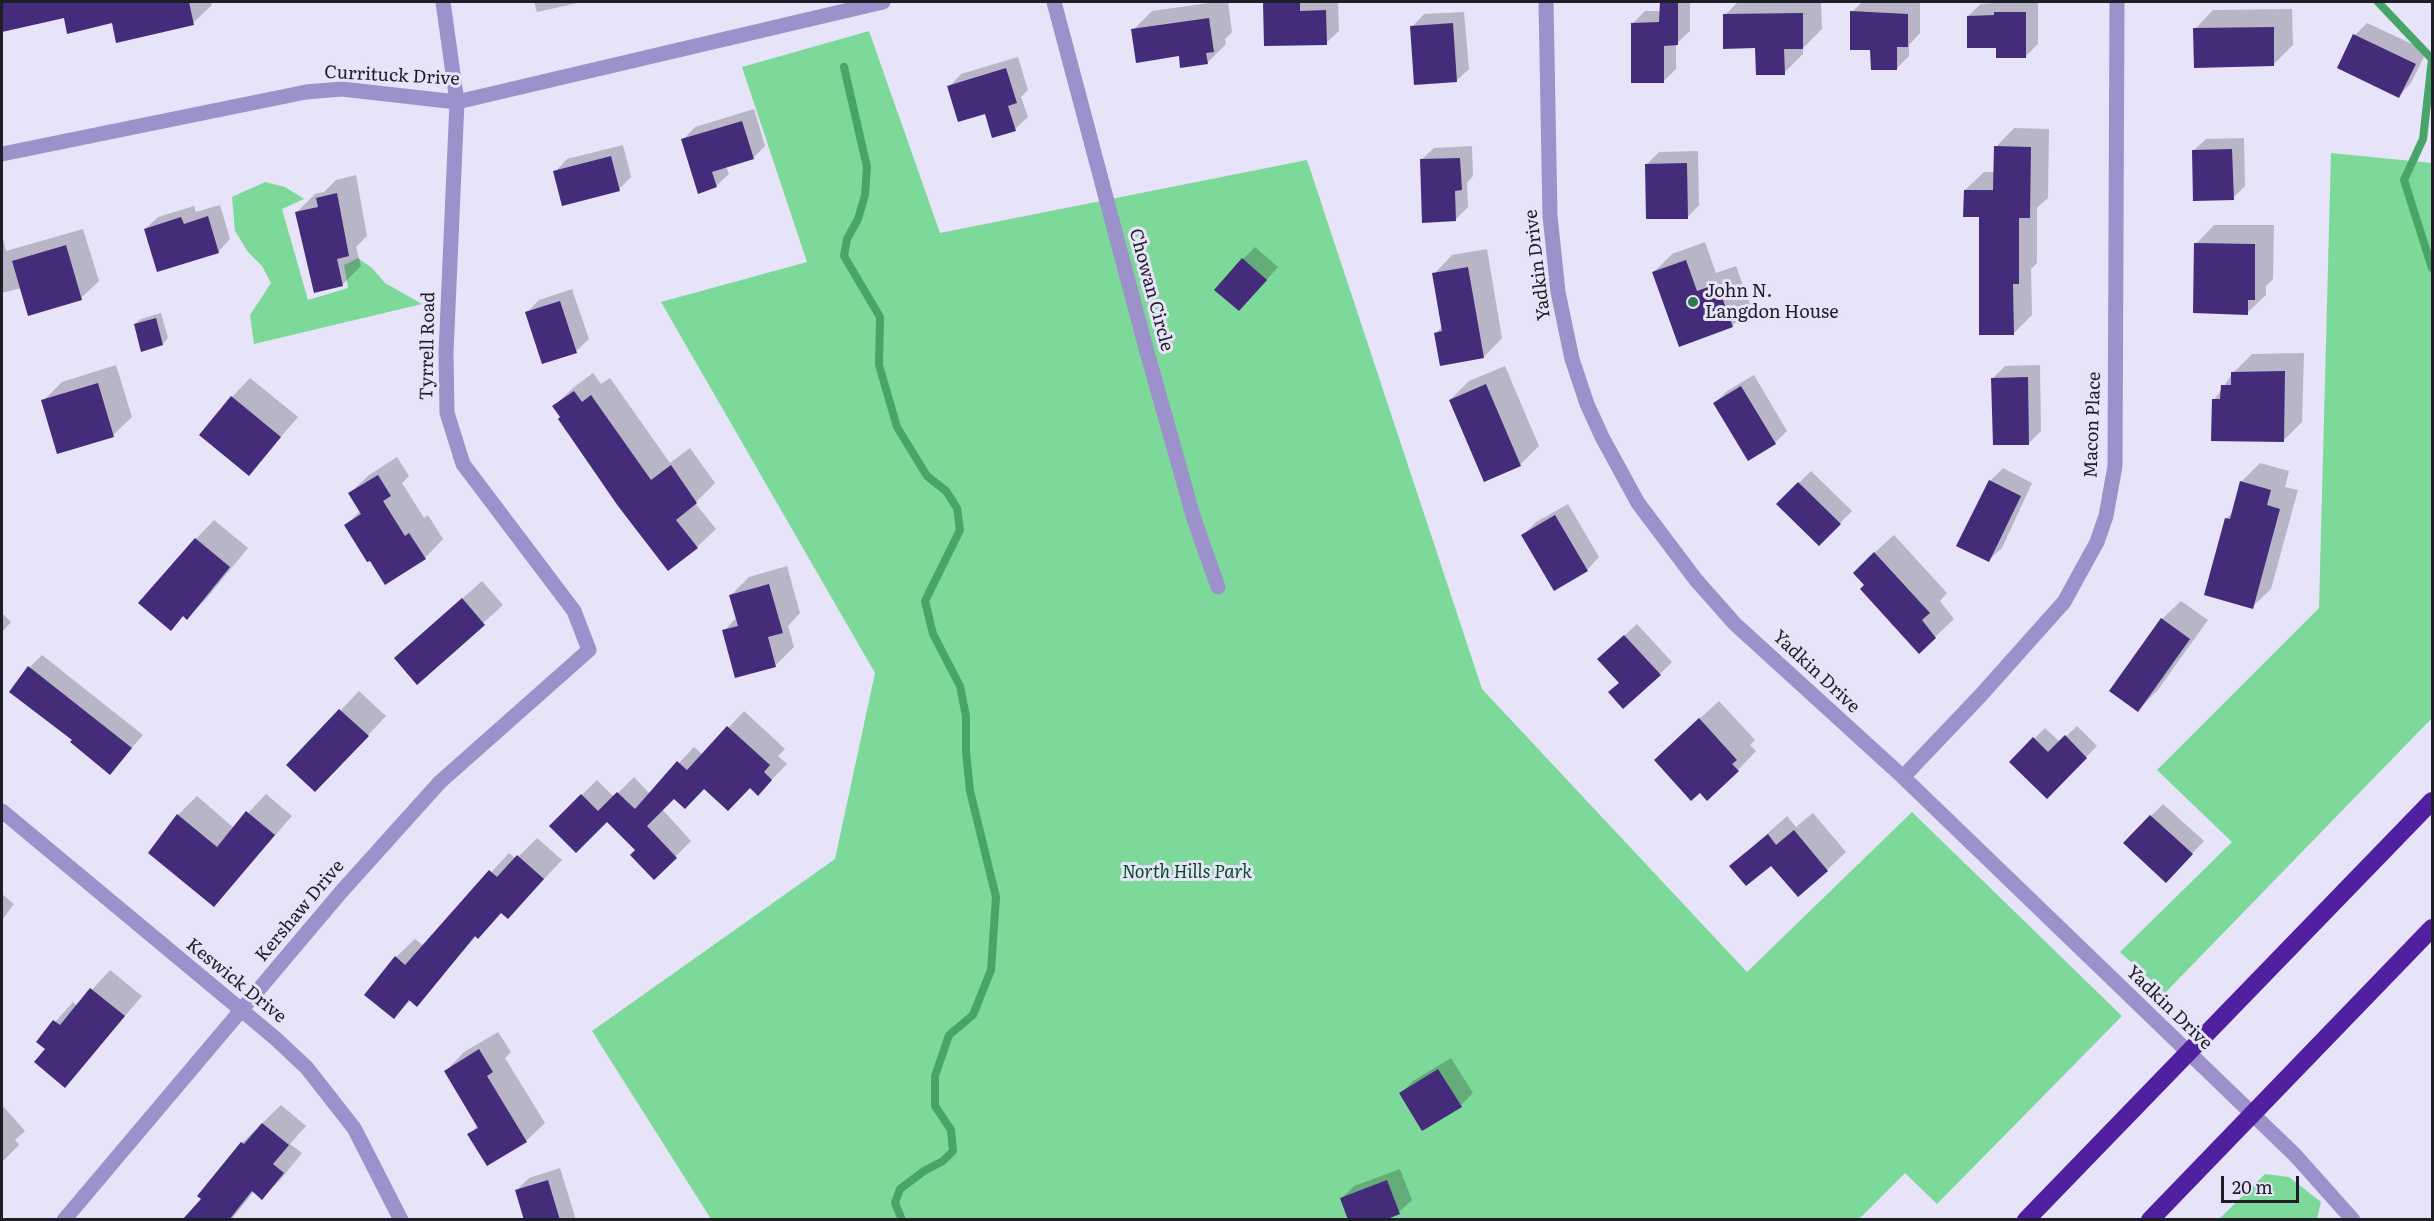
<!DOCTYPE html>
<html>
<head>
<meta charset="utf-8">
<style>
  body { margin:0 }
  #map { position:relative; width:2434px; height:1221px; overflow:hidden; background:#e7e3f9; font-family:Literata,serif }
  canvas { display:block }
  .frame { position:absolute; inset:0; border:3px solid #1f1d25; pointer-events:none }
  .scale { position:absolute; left:2221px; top:1176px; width:78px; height:27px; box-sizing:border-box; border:3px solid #1f1d25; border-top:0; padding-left:8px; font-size:18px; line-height:21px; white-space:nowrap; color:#1f1d25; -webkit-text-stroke:4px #e7e3f9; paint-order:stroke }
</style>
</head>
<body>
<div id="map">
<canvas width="2434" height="1221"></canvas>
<div class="frame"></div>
<div class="scale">20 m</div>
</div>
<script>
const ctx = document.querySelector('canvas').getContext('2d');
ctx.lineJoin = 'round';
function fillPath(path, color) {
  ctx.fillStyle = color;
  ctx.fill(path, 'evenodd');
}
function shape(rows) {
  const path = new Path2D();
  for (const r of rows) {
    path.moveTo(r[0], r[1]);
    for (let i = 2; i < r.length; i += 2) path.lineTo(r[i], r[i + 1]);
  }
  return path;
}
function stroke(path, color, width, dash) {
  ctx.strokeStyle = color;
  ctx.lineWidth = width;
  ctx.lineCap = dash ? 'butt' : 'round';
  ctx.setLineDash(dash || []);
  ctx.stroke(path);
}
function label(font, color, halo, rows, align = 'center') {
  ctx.font = font + ' Literata,serif';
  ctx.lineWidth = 6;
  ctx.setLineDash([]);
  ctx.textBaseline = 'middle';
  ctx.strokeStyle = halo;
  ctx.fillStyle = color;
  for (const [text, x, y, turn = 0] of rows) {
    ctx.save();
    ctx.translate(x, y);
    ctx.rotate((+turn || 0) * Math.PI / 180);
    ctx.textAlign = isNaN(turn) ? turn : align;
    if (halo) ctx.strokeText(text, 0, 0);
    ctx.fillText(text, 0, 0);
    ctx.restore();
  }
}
fillPath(shape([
  [869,31,940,233,1307,160,1482,689,1747,972,1912,812,2122,1016,1937,1204,1905,1173,1858,1220,711,1219,592,1031,835,859,875,673,661,302,807,262,742,67],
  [2331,153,2432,163,2432,718,2165,993,2120,952,2232,842,2157,770,2319,608],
  [265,182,285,187,304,199,282,209,308,300,348,288,344,265,358,258,372,268,385,283,422,304,254,344,250,315,271,283,262,266,248,252,235,231,232,197],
  [2265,1174,2289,1177,2321,1202,2317,1219,2219,1219]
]), '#7dd999');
fillPath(shape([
  [2,2,211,2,212,5,193,23,113,21,65,17,2,30],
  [279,2,315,2,279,3],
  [534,2,582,2,537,12],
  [1216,2,1228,2,1232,32,1225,39,1226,44,1207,63,1180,55,1133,30,1152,11],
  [1266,2,1338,2,1339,31,1326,43],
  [1661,2,1690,2,1690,31,1676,44,1676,69,1664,81,1632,24,1645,11,1661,11],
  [1738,2,1821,2,1822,29,1803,48,1803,54,1784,73,1725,15],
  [1862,2,1920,2,1920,33,1909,45,1909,56,1897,68,1872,48,1852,12],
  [2007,2,2038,2,2038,44,2026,56,1997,47,1968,16,1981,4],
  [2292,9,2293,45,2274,64,2195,29,2213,10],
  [1464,12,1469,69,1456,81,1412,27,1424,14],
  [2367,23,2427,51,2411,83,2399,96,2355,35],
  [1018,57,1028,90,1021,97,1028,117,1015,129,949,87,961,74],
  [754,109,765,146,753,158,726,166,729,174,716,186,683,140,695,127],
  [2014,128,2049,129,2048,198,2037,208,2037,263,2031,269,2032,315,2013,334,1980,215,1965,190,1984,172,1995,172,1996,147],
  [2244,138,2245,186,2233,198,2193,151,2206,139],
  [623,145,631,177,619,189,555,172,567,159],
  [1472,146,1473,176,1467,183,1468,207,1455,220,1421,160,1434,148],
  [1698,151,1699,205,1687,218,1647,164,1659,152],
  [356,175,367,236,356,247,361,266,342,285,297,212,315,194,324,192,336,180],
  [220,205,230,239,218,252,145,229,158,217,194,206,196,212],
  [2214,225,2274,225,2273,279,2266,286,2266,295,2247,313,2196,244],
  [83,229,99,281,81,298,21,288,2,293,2,235,6,251],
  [1705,242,1716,273,1736,266,1751,307,1732,326,1653,273,1672,254],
  [1255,247,1278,267,1251,297,1243,259],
  [1487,249,1502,338,1484,357,1436,333,1443,326,1434,274,1452,255],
  [572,289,589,339,576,351,527,312,539,300],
  [161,313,168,338,163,344,135,324,141,319],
  [2304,353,2302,422,2283,441,2214,400,2233,373,2252,354],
  [116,365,132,417,113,435,43,401,62,382],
  [2040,365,2041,431,2029,443,1993,378,2005,366],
  [1505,366,1539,446,1520,465,1450,400,1469,381],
  [593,373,601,384,610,378,670,463,690,448,715,483,695,503,716,529,697,547,554,406,573,388],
  [1754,375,1787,431,1775,443,1715,403,1727,391],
  [250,378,298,417,249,474,232,397],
  [397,457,409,476,402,483,424,518,428,515,443,539,425,558,346,525,361,510,350,493,369,475],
  [2260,463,2289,471,2285,487,2298,490,2271,589,2252,607,2206,594,2227,518,2233,512,2241,482],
  [2003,468,2032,483,2002,548,1989,560,1958,545,1990,481],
  [1811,471,1852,511,1819,544,1778,504],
  [1568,504,1599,557,1587,570,1523,535,1536,522],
  [214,520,248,548,206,599,187,618,184,615,170,629,196,539],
  [1894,535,1947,593,1940,601,1954,619,1935,637,1866,585,1873,554],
  [787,566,800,613,788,626,794,647,775,666,724,631,737,617,731,595,749,577],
  [482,581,503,605,417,683,396,658],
  [2181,601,2208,620,2157,691,2138,710,2162,619],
  [2,613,11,622,2,632],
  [1637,624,1672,662,1660,674,1612,647],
  [42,655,143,735,110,773,30,667],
  [359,691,386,716,334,772,289,765],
  [1719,701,1755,740,1750,745,1756,751,1738,770,1674,742],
  [744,711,785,749,778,756,787,764,758,794,750,786,704,787,674,797,662,809,691,841,654,878,637,850,607,820,551,826,597,780,614,797,634,777,650,794,694,747,703,755],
  [2077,726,2097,746,2047,797,2011,762,2045,728,2060,742],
  [266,794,292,816,214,905,150,853,178,815,197,796,234,828],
  [2163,804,2204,841,2178,868,2151,816],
  [1813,813,1846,852,1827,870,1772,863,1731,866,1787,816,1796,827],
  [537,838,562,860,526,898,502,912,477,935,417,1005,411,1000,394,1017,396,957,415,939,424,946,509,853,516,859],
  [2,894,14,904,2,920],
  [110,970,142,996,65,1086,47,1049,38,1041,73,1002,77,1006],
  [498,1032,511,1052,505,1058,545,1123,526,1141,469,1135,478,1125,446,1071,464,1052],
  [1451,1058,1473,1093,1461,1105,1422,1129,1401,1093,1413,1081],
  [2,1105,25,1131,15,1140,19,1145,2,1162],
  [281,1105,306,1126,290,1144,302,1153,281,1179,262,1198,254,1191,231,1220,184,1220,203,1199,199,1196,242,1143],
  [560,1168,576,1220,525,1220,517,1190,529,1178],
  [1400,1169,1412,1200,1399,1212,1341,1199,1354,1186]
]), '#0003');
stroke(shape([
  [2378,2,2432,59,2423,139,2404,180,2432,268],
  [844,67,867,167,865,195,858,219,847,239,844,256,880,317,879,365,897,427,927,476,946,491,957,508,960,530,925,601,933,634,960,686,966,716,966,752,970,791,996,897,991,970,973,1015,949,1035,935,1076,935,1106,951,1130,953,1151,943,1161,924,1171,900,1189,895,1203,902,1220]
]), '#48a568', 8);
fillPath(shape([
  [2,2,189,2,194,25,116,43,112,23,67,34,64,18,2,32],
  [1263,2,1300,2,1300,11,1326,10,1327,45,1264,46],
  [1660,2,1678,2,1678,45,1664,46,1664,83,1631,83,1631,23,1659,22],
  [1850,11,1908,14,1908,47,1897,47,1897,70,1871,70,1870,50,1850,50],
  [1994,12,2026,12,2026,58,1996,58,1996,48,1967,48,1967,16,1994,15],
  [1803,13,1803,49,1784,49,1785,75,1756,75,1755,48,1723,49,1723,14],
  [1209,18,1214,52,1206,53,1208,64,1180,68,1179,56,1136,63,1131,29],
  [1453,23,1457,82,1414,85,1410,26],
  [2274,27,2274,66,2194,68,2193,28],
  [2353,34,2416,64,2399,98,2337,68],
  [1006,68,1017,103,1008,106,1016,131,992,138,985,114,958,122,947,86],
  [742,121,754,159,712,172,717,187,698,194,681,139],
  [1994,146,2031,147,2030,218,2019,218,2019,284,2013,284,2014,335,1979,335,1979,217,1963,217,1964,190,1993,190],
  [2232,149,2234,200,2193,201,2192,150],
  [611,156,620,191,562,206,553,171],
  [1460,158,1462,190,1455,191,1456,221,1422,223,1420,159],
  [1687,163,1688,219,1646,219,1645,164],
  [337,193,349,256,337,259,343,286,314,293,295,212,318,207,316,198],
  [208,216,219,253,157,272,144,229,181,217,184,224],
  [2194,243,2255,244,2255,300,2248,300,2248,315,2193,313],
  [66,245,82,300,28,316,12,261],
  [1242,258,1267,280,1239,311,1214,290],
  [1686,260,1697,291,1717,284,1733,327,1679,347,1652,272],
  [1468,267,1484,358,1440,366,1434,333,1442,331,1432,273],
  [560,301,577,353,542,364,525,312],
  [156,318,163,345,141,352,134,324],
  [2285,371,2284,442,2211,441,2212,399,2220,399,2221,385,2231,385,2231,372],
  [2028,377,2029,445,1993,445,1991,378],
  [98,383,114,437,57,454,41,400],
  [1486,384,1521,466,1484,482,1449,400],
  [1741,386,1776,444,1748,461,1713,403],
  [574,391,582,402,591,395,651,480,671,465,697,503,676,520,698,548,668,571,618,506,558,419,560,417,552,406],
  [231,396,281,437,249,476,199,435],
  [378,475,391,496,383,501,405,536,409,533,426,559,385,585,370,561,367,562,344,525,361,514,348,493],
  [1989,480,2021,496,1989,562,1956,546],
  [2240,481,2271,490,2267,505,2280,509,2253,609,2204,595,2225,518,2230,519],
  [1798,482,1841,524,1819,546,1776,504],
  [1555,515,1588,571,1554,591,1521,535],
  [195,538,230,567,187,620,183,616,171,631,138,603],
  [1874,552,1930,613,1922,620,1936,638,1919,654,1860,589,1864,585,1853,573],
  [769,584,783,633,768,637,776,667,735,678,722,630,738,626,729,595],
  [462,598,485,625,417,685,394,658],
  [2161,618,2190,639,2138,712,2109,691],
  [1624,635,1661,675,1623,709,1608,692,1619,683,1597,659],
  [28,666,132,748,110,775,70,742,72,740,9,692],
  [339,709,369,736,315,792,286,765],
  [1699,718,1737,760,1732,764,1739,771,1707,801,1700,793,1691,801,1654,760],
  [727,726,770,765,764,772,772,780,758,796,750,788,728,811,704,789,685,809,674,799,647,826,677,858,654,880,630,855,635,850,607,822,576,853,549,826,581,794,598,811,617,792,635,809,677,761,687,770],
  [2065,735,2087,758,2047,799,2009,762,2033,737,2048,752],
  [246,811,275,835,214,907,148,853,177,814,217,847],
  [2150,815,2193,854,2166,883,2123,843],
  [1794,830,1828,871,1798,897,1771,866,1746,886,1729,866,1768,834,1776,845],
  [517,855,544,879,508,919,501,913,478,939,475,936,417,1007,409,1000,394,1019,364,995,395,956,405,965,489,870,497,877],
  [90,988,125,1016,65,1088,34,1062,45,1049,36,1042,53,1020,60,1025],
  [479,1049,493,1072,487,1076,527,1142,487,1166,467,1134,478,1128,444,1071],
  [1438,1069,1462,1107,1422,1131,1399,1093],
  [262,1123,289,1145,273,1164,284,1173,262,1200,252,1191,229,1220,182,1220,201,1199,197,1196,241,1142,244,1144],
  [548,1180,560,1220,524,1220,515,1190],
  [1387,1180,1400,1214,1385,1220,1348,1220,1340,1198]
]), '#442c7a');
stroke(shape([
  [1054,2,1147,352,1194,519,1218,587],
  [2,154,306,92,342,89,457,102,883,2],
  [1903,777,1981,695,2064,602,2097,542,2106,516,2115,466,2117,2],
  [2,811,275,1038,307,1068,354,1128,401,1220],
  [64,1220,341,892,440,782,589,650,574,611,463,464,447,413,446,353,457,102,443,2]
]), '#9d91cb', 15);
stroke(shape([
  [1546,2,1550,216,1558,292,1572,359,1587,404,1602,437,1638,503,1696,580,1735,624,1903,777,2295,1155,2353,1220]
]), '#9d91cb', 15);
stroke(shape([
  [2026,1220,2432,801],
  [2150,1220,2432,928]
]), '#5120a0', 18);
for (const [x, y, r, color] of [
  [1693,302,6,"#2e7b49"]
]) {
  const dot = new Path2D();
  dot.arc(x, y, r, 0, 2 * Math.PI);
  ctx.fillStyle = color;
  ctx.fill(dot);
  stroke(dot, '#e7e3f9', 2);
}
label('18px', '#1f1d25', '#e7e3f9', [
  ["Currituck Drive",392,76,3],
  ["Yadkin Drive",1538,265,-97],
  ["Chowan Circle",1151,290,75],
  ["Tyrrell Road",428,346,-89],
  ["Macon Place",2093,425,-88],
  ["Yadkin Drive",1816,672,43],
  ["Kershaw Drive",300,911,-50],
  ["Keswick Drive",236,981,39],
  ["Yadkin Drive",2169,1008,44]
]);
label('18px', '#1f1d25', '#e7e3f9', [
  ["John N.",1705,292],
  ["Langdon House",1705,313]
], 'left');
label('italic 18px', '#034d25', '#e7e3f9', [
  ["North Hills Park",1187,873]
]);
</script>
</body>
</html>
